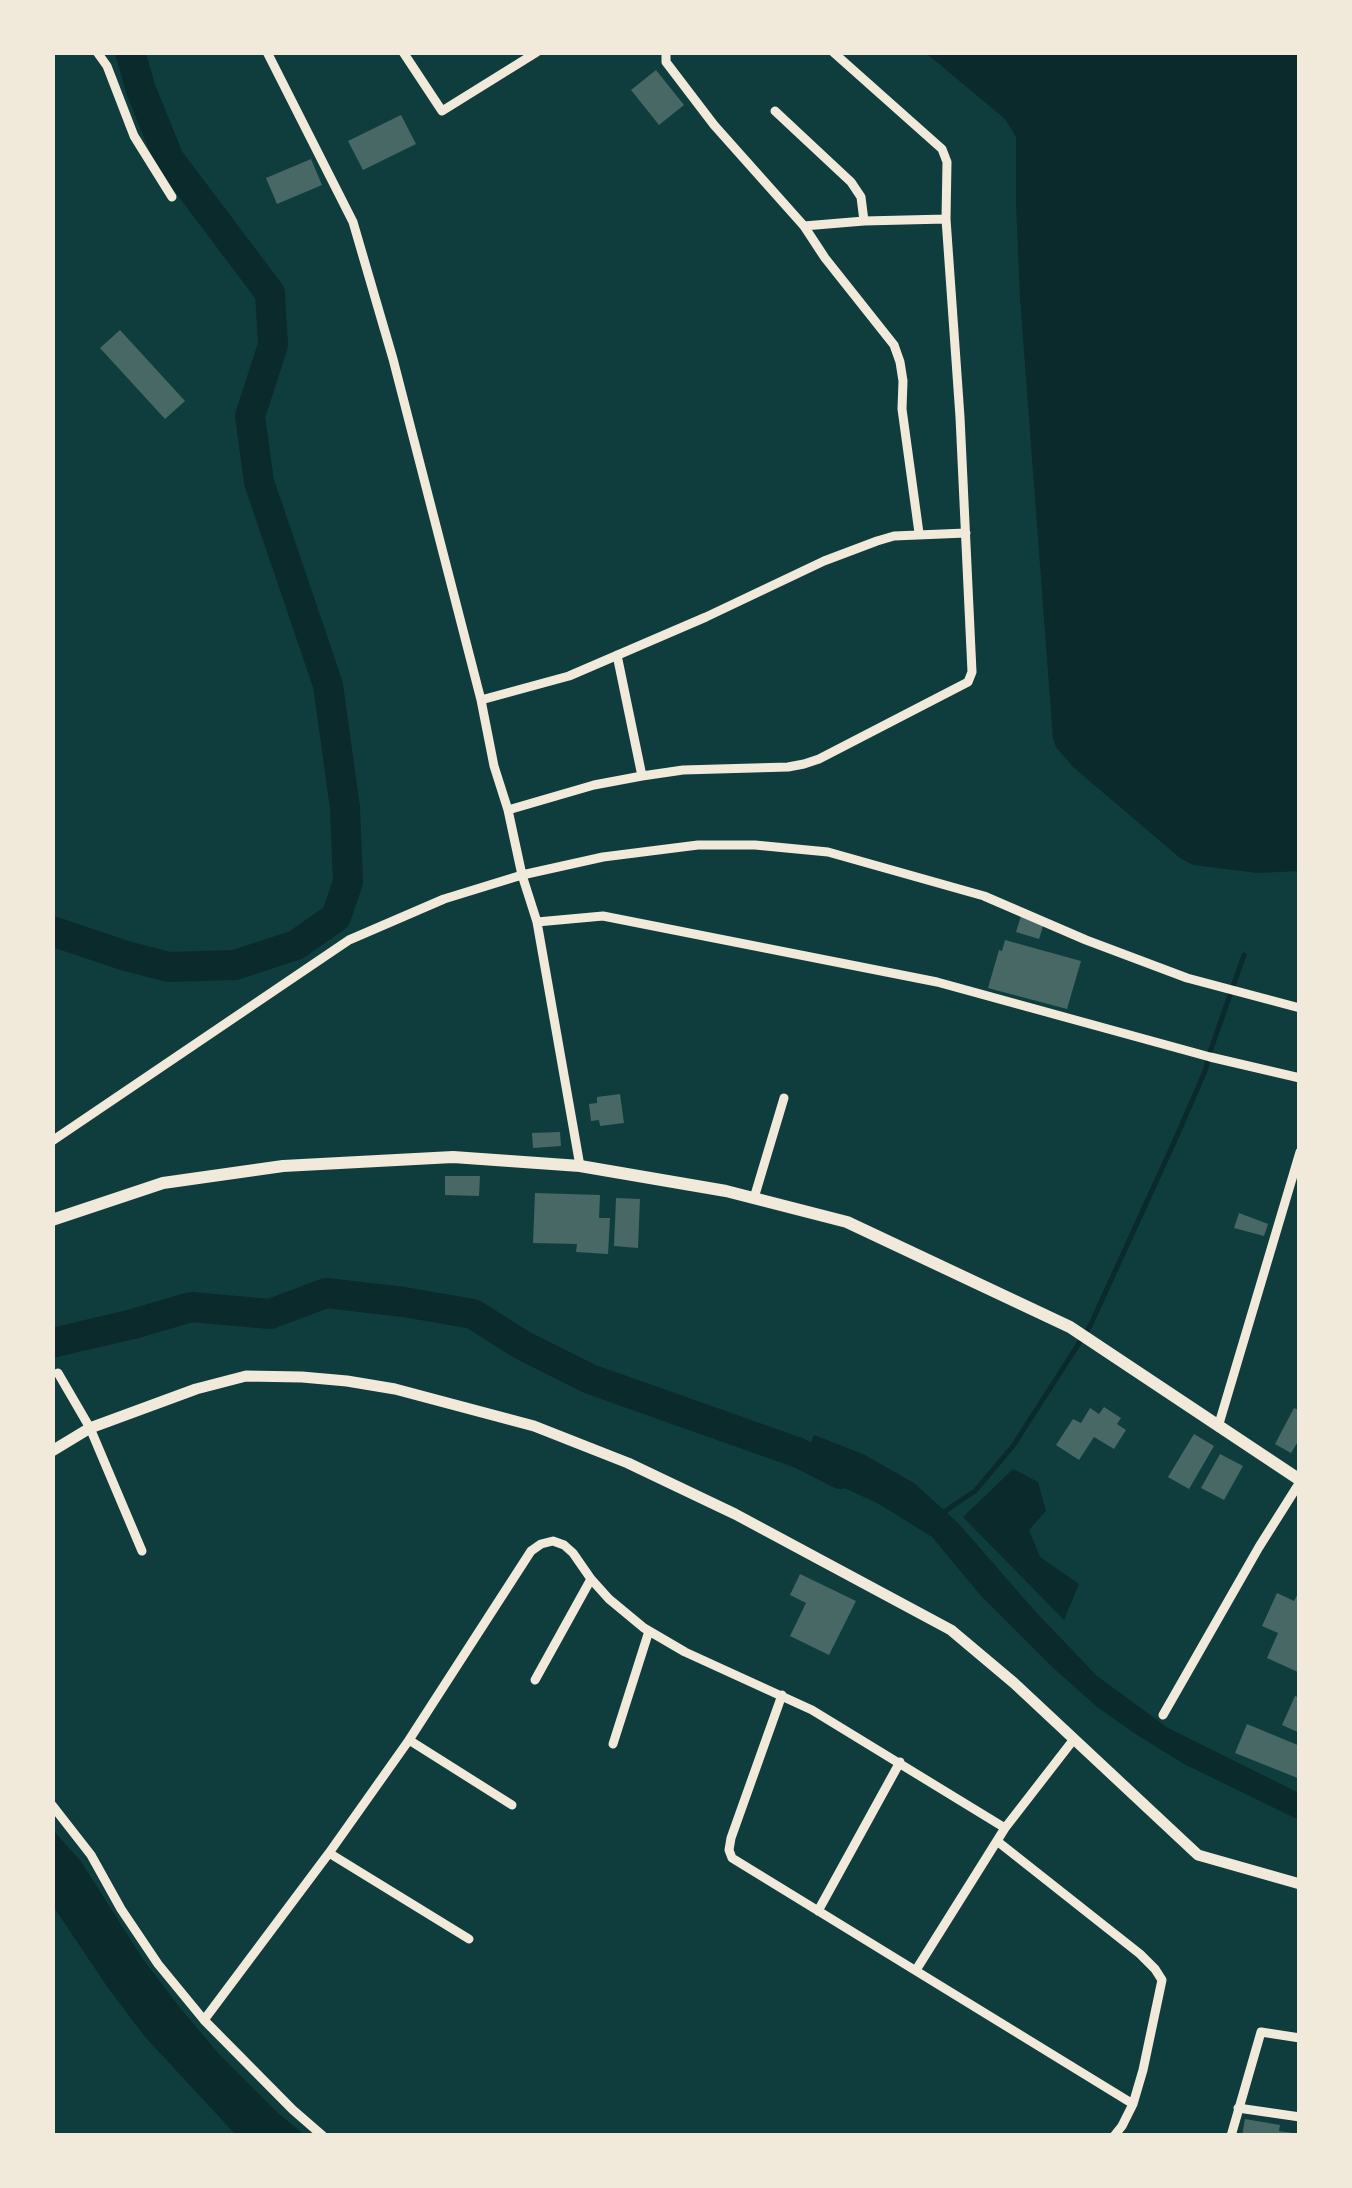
<!DOCTYPE html>
<html>
<head>
<meta charset="utf-8">
<style>
  body { margin:0 }
  #map { position:relative; width:1352px; height:2188px; overflow:hidden; background:#0f3d3e; font-family:"Fira Sans",sans-serif }
  canvas { display:block }
  .frame { position:absolute; inset:0; border:55px solid #f1e9da; pointer-events:none }
</style>
</head>
<body>
<div id="map">
<canvas width="1352" height="2188"></canvas>
<div class="frame"></div>
</div>
<script>
const ctx = document.querySelector('canvas').getContext('2d');
ctx.lineJoin = 'round';
function fillPath(path, color) {
  ctx.fillStyle = color;
  ctx.fill(path, 'evenodd');
}
function shape(rows) {
  const path = new Path2D();
  for (const r of rows) {
    path.moveTo(r[0], r[1]);
    for (let i = 2; i < r.length; i += 2) path.lineTo(r[i], r[i + 1]);
  }
  return path;
}
function stroke(path, color, width, dash) {
  ctx.strokeStyle = color;
  ctx.lineWidth = width;
  ctx.lineCap = dash ? 'butt' : 'round';
  ctx.setLineDash(dash || []);
  ctx.stroke(path);
}
fillPath(shape([
  [926,53,1299,53,1299,871,1258,873,1193,865,1180,858,1073,767,1056,747,1053,739,1020,298,1016,203,1016,137,1005,119],
  [814,1435,863,1454,914,1483,959,1524,1034,1610,1097,1676,1168,1728,1299,1793,1299,1820,1184,1764,1134,1733,1096,1706,1050,1665,982,1597,932,1537,879,1504,801,1468],
  [1013,1469,1038,1482,1046,1511,1029,1530,1040,1557,1079,1584,1064,1620,963,1517],
  [52,1829,80,1860,143,1959,181,2009,219,2054,279,2114,305,2135,236,2135,146,2038,108,1988,53,1906]
]), '#0a2a2b');
stroke(shape([
  [1210,1052,1244,955],
  [941,1514,975,1491,1013,1446,1090,1326,1176,1138,1205,1071,1209,1057]
]), '#0a2a2b', 5);
stroke(shape([
  [52,931,126,956,169,967,235,965,296,945,336,917,348,882,345,808,328,685,259,482,250,416,273,345,270,293,169,159,141,90,130,52],
  [52,1343,133,1324,191,1307,270,1314,326,1293,404,1302,473,1314,522,1345,590,1379,799,1453,840,1474]
]), '#0a2a2b', 30);
fillPath(shape([
  [656,70,684,105,659,125,631,90],
  [401,115,416,144,363,170,348,141],
  [311,159,322,185,277,204,266,178],
  [120,330,185,401,165,419,100,348],
  [1021,916,1044,923,1039,939,1016,932],
  [1005,940,1081,961,1067,1009,988,988,999,950,1002,951],
  [620,1094,624,1123,600,1126,599,1120,591,1121,589,1104,597,1103,597,1097],
  [560,1132,561,1146,533,1148,532,1133],
  [445,1176,480,1176,479,1196,445,1195],
  [535,1193,600,1195,599,1218,610,1218,608,1254,576,1252,577,1244,533,1243],
  [616,1198,640,1199,638,1248,614,1246],
  [1239,1213,1268,1224,1264,1236,1234,1228],
  [1104,1407,1121,1418,1117,1424,1126,1430,1114,1449,1094,1437,1079,1460,1056,1445,1073,1419,1081,1423,1090,1408,1099,1414],
  [1294,1408,1300,1411,1300,1438,1291,1453,1275,1444],
  [1194,1434,1214,1446,1189,1489,1168,1477],
  [1220,1454,1243,1466,1224,1500,1201,1488],
  [800,1574,856,1601,829,1655,790,1636,806,1603,790,1595],
  [1300,1590,1300,1673,1267,1658,1278,1633,1262,1626,1277,1593,1294,1601],
  [1295,1696,1300,1698,1300,1733,1282,1725],
  [1247,1724,1300,1746,1300,1779,1235,1753],
  [1245,2119,1280,2125,1279,2131,1293,2133,1293,2136,1242,2136]
]), '#486865');
stroke(shape([
  [97,52,107,66,134,136,172,197],
  [267,52,353,222,393,359,481,700,494,766,508,810,522,875,537,922,580,1166],
  [403,52,442,111,537,52],
  [666,52,666,62,714,125,804,226,825,258,894,345,900,362,903,381,902,409,919,533],
  [775,111,851,182,861,197,864,221],
  [804,226,864,221,946,219],
  [617,655,642,776],
  [481,700,569,676,706,617,824,561,877,541,894,536,966,533],
  [508,810,594,785,642,776,683,770,788,767,804,764,819,759,968,682,972,672,960,417,946,219,947,162,942,149,833,52],
  [537,922,603,916,937,982,1210,1057,1300,1078],
  [52,1141,349,940,444,899,522,875,603,857,698,845,755,845,828,852,984,896,1086,940,1187,978,1300,1008],
  [754,1198,784,1098],
  [58,1373,90,1428,142,1551],
  [1218,1427,1300,1152],
  [535,1680,591,1579],
  [782,1695,731,1838,729,1850,732,1858,1133,2104],
  [1163,1715,1259,1547,1300,1482],
  [409,1740,512,1805],
  [613,1744,649,1631],
  [52,1805,91,1855,121,1909,158,1964,204,2020,293,2110,323,2136],
  [997,1841,1140,1954,1155,1969,1162,1980,1143,2070,1133,2104,1122,2126,1114,2136],
  [329,1853,469,1939],
  [818,1911,900,1762],
  [916,1970,1005,1828,1074,1739],
  [204,2020,329,1853,409,1740,531,1551,541,1544,553,1541,564,1545,573,1553,591,1579,609,1599,644,1628,685,1652,812,1710,1005,1828],
  [1238,2108,1300,2117],
  [1231,2136,1261,2032,1300,2038]
]), '#f1e9da', 9);
stroke(shape([
  [52,1451,90,1428,196,1389,246,1376,302,1377,347,1381,395,1389,534,1426,628,1463,735,1514,951,1630,1014,1683,1198,1855,1300,1884]
]), '#f1e9da', 11);
stroke(shape([
  [52,1220,163,1183,283,1166,453,1157,580,1166,726,1191,847,1222,1070,1327,1300,1480]
]), '#f1e9da', 12);
</script>
</body>
</html>
